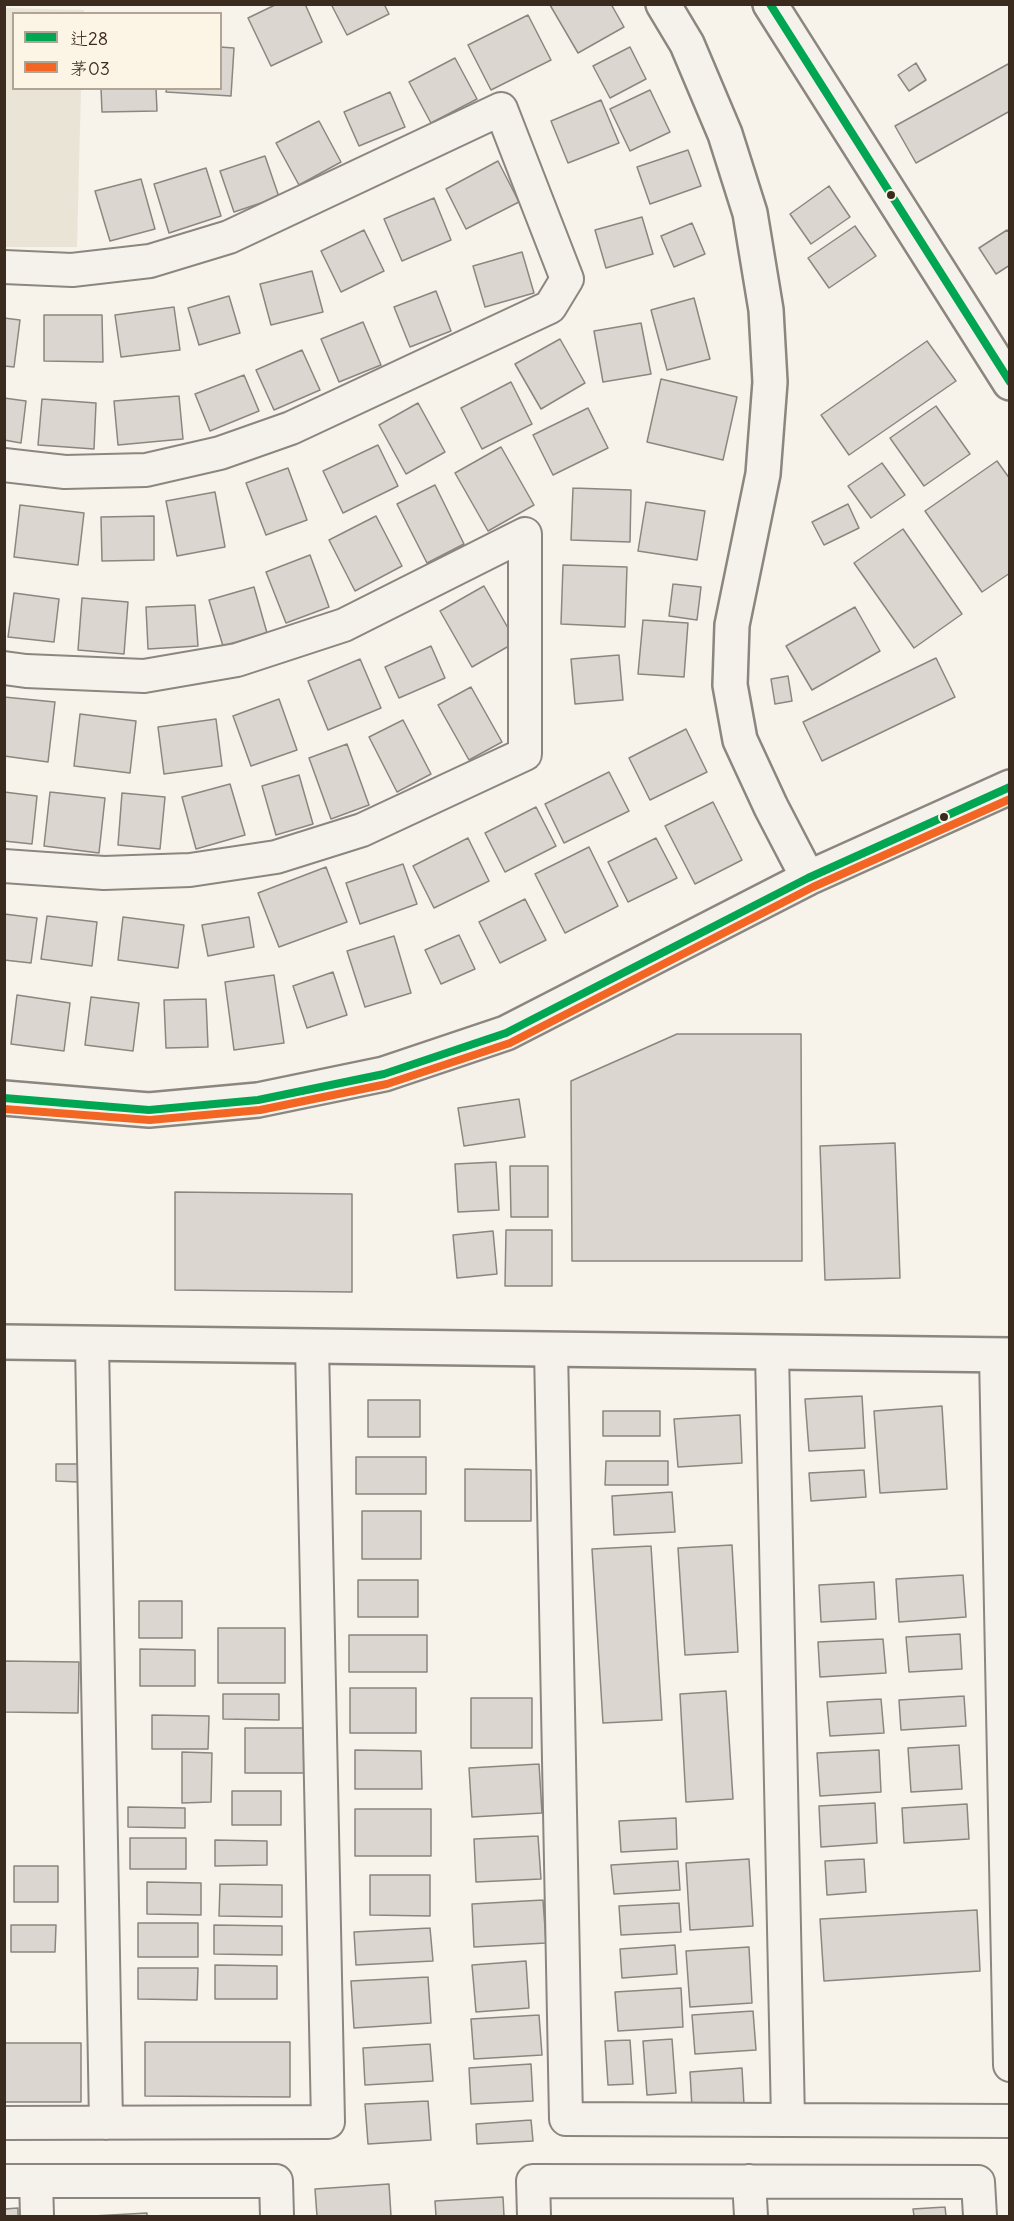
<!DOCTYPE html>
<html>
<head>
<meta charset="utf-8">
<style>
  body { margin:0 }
  #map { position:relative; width:1014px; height:2221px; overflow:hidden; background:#f7f3ea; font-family:Delius,"Klee One",sans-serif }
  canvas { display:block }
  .frame { position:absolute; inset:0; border:6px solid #3b2a1e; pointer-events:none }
  .legend { position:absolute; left:12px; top:12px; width:210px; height:78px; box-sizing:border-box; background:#fcf5e5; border:2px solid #afa495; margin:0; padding:8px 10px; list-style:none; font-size:18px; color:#3b2a1e }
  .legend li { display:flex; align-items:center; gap:12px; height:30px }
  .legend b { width:30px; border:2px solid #afa495 }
</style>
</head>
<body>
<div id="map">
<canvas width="1014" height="2221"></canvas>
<div class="frame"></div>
<ul class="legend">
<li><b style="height:8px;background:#00a651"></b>辻28</li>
<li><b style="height:8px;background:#f26522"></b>茅03</li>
</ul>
</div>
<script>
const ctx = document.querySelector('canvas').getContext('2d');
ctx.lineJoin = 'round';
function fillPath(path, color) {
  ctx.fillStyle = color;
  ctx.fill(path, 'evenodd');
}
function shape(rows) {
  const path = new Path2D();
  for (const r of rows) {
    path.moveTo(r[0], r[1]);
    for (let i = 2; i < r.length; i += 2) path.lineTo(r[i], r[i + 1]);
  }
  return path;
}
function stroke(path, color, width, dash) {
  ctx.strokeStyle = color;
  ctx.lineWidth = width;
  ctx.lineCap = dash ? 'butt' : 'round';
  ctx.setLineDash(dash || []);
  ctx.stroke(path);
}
fillPath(shape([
  [5,8,84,10,84,14,14,14,14,88,81,89,77,247,5,247]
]), '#eae4d7');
const building = shape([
  [277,4,305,4,322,42,271,66,248,18,277,4],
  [331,4,384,4,389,14,347,35,331,4],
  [611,4,624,27,578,53,550,5,611,4],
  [528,15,551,60,491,90,468,45,528,15],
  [220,47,234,48,231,96,166,92,167,88,220,88,220,47],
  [630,47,646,79,610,98,593,66,630,47],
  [455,58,477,99,431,123,409,82,455,58],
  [916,63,926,80,909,91,898,75,916,63],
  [1010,63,1010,111,916,163,895,126,1010,63],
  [101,88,156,88,157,111,102,112,101,88],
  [650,90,670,132,630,151,610,109,650,90],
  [390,92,405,127,359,146,344,112,390,92],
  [601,100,619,143,568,163,551,121,601,100],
  [319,121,341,162,299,185,276,143,319,121],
  [688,150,701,186,650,204,637,167,688,150],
  [265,156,279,197,234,212,220,171,265,156],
  [498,161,519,202,466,229,446,189,498,161],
  [206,168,221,216,169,233,154,184,206,168],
  [141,179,155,229,110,241,95,191,141,179],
  [829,186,850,217,811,244,790,214,829,186],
  [434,198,451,240,402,261,384,219,434,198],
  [642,217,653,254,606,268,595,230,642,217],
  [692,223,705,254,674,267,661,236,692,223],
  [855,226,876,256,829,288,808,258,855,226],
  [364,230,384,271,341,292,321,251,364,230],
  [1007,230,1010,233,1010,265,996,274,979,248,1007,230],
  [522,252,534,293,485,307,473,266,522,252],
  [312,271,323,312,271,325,260,284,312,271],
  [436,291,451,331,410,347,394,307,436,291],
  [229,296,240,333,199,345,188,308,229,296],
  [694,298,710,359,667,370,651,310,694,298],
  [174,307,180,350,121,357,115,315,174,307],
  [44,315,102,315,103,362,44,361,44,315],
  [4,318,20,320,14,367,4,366,4,318],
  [363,322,381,365,339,382,321,339,363,322],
  [641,323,651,374,603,382,594,331,641,323],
  [560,339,585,383,541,409,515,364,560,339],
  [927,341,956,381,849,455,821,415,927,341],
  [302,350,320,390,274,410,256,370,302,350],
  [244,375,259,411,210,431,195,394,244,375],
  [661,379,737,397,723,460,647,442,661,379],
  [511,382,532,424,482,449,461,408,511,382],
  [179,396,183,439,118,445,114,401,179,396],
  [4,398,26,401,21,443,4,440,4,398],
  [42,399,96,403,94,449,38,445,42,399],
  [418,403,445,452,406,474,379,425,418,403],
  [936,406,970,454,924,486,890,438,936,406],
  [588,408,608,448,553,475,533,435,588,408],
  [378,445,398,486,343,513,323,471,378,445],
  [501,447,534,505,488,531,455,473,501,447],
  [997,461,1010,479,1010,573,982,592,925,511,997,461],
  [882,463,905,495,871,518,848,486,882,463],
  [288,468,307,520,266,535,246,483,288,468],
  [435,485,464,544,427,563,397,504,435,485],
  [573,488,631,490,630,542,571,540,573,488],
  [215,492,225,547,177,556,166,501,215,492],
  [646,502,705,511,697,560,638,551,646,502],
  [848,504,859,528,824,545,812,522,848,504],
  [20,505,84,513,78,565,14,557,20,505],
  [154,516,154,560,102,561,101,517,154,516],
  [376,516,402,566,355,591,329,540,376,516],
  [903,529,962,614,914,648,854,563,903,529],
  [310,555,329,607,286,623,266,572,310,555],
  [563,565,627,567,625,627,561,624,563,565],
  [673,584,701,587,697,620,669,616,673,584],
  [484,586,516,642,472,667,440,611,484,586],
  [254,587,267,633,223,646,209,600,254,587],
  [14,593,59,599,54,642,8,637,14,593],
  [82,598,128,602,124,654,78,650,82,598],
  [195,605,198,646,148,649,146,607,195,605],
  [855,607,880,651,812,690,786,646,855,607],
  [643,620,688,623,684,677,638,674,643,620],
  [431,646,445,678,399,698,385,667,431,646],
  [619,655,623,700,575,704,571,659,619,655],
  [936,658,955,697,822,761,803,722,936,658],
  [360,659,381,708,328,730,308,681,360,659],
  [788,676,792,701,775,704,771,679,788,676],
  [471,687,502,742,469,760,438,705,471,687],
  [4,697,55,702,48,762,4,756,4,697],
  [279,699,297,750,251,766,233,716,279,699],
  [80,714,136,721,130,773,74,766,80,714],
  [216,719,222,766,164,774,158,727,216,719],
  [403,720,431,774,397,792,369,737,403,720],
  [686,729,707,772,650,800,629,758,686,729],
  [347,744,369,805,331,819,309,758,347,744],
  [609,772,629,811,564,843,545,804,609,772],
  [299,775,313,824,276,835,262,786,299,775],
  [230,784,245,835,196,849,182,797,230,784],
  [4,792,37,796,32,844,4,841,4,792],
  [50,792,105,798,99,853,44,846,50,792],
  [122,793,165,797,160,849,118,845,122,793],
  [713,802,742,860,695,884,665,826,713,802],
  [536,807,556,846,505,872,485,833,536,807],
  [468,838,489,881,434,908,413,866,468,838],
  [656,838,677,878,628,902,608,862,656,838],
  [589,847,618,906,565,933,535,874,589,847],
  [403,864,417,904,360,924,346,883,403,864],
  [326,867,347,922,279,947,258,893,326,867],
  [525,899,546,940,500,963,479,922,525,899],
  [4,914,37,918,31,963,4,960,4,914],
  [47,916,97,922,92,966,41,959,47,916],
  [123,917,184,925,178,968,118,960,123,917],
  [249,917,254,947,208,956,202,925,249,917],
  [459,935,475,969,441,984,425,950,459,935],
  [394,936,411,993,365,1007,347,951,394,936],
  [333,972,347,1015,307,1028,293,986,333,972],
  [274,975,284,1043,234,1050,225,982,274,975],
  [17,995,70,1003,64,1051,11,1044,17,995],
  [91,997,139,1003,133,1051,85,1045,91,997],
  [206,999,208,1047,166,1048,164,1000,206,999],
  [677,1034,801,1034,802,1261,572,1261,571,1081,677,1034],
  [519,1099,525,1137,464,1146,458,1108,519,1099],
  [895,1143,900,1278,825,1280,820,1146,895,1143],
  [496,1162,499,1210,458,1212,455,1164,496,1162],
  [510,1166,548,1166,548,1217,511,1217,510,1166],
  [175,1192,352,1194,352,1292,175,1290,175,1192],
  [506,1230,552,1230,552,1286,505,1286,506,1230],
  [493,1231,497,1274,457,1278,453,1235,493,1231],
  [862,1396,865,1448,809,1451,805,1399,862,1396],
  [368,1400,420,1400,420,1437,368,1437,368,1400],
  [942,1406,947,1489,880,1493,874,1411,942,1406],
  [603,1411,660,1411,660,1436,603,1436,603,1411],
  [740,1415,742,1463,678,1467,674,1419,740,1415],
  [356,1457,426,1457,426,1494,356,1494,356,1457],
  [606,1461,668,1461,668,1485,605,1485,606,1461],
  [56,1464,78,1464,78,1482,56,1481,56,1464],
  [465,1469,531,1470,531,1521,465,1521,465,1469],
  [864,1470,866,1497,811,1501,809,1473,864,1470],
  [672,1492,675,1532,614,1535,612,1496,672,1492],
  [362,1511,421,1511,421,1559,362,1559,362,1511],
  [732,1545,738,1652,685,1655,678,1548,732,1545],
  [651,1546,662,1720,603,1723,592,1549,651,1546],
  [963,1575,966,1617,899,1622,896,1579,963,1575],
  [358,1580,418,1580,418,1617,358,1617,358,1580],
  [874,1582,876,1619,821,1622,819,1585,874,1582],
  [139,1601,182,1601,182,1638,139,1638,139,1601],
  [218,1628,285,1628,285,1683,218,1683,218,1628],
  [960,1634,962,1669,909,1672,906,1637,960,1634],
  [349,1635,427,1635,427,1672,349,1672,349,1635],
  [883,1639,886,1673,820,1677,818,1642,883,1639],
  [140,1649,195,1650,195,1686,140,1686,140,1649],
  [4,1661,79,1662,78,1713,4,1712,4,1661],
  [350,1688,416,1688,416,1733,350,1733,350,1688],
  [726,1691,733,1799,686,1802,680,1694,726,1691],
  [223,1694,279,1694,279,1720,223,1719,223,1694],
  [964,1696,966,1726,901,1730,899,1700,964,1696],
  [471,1698,532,1698,532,1748,471,1748,471,1698],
  [881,1699,884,1733,830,1736,827,1702,881,1699],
  [152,1715,209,1716,208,1749,152,1749,152,1715],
  [245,1728,304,1728,304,1773,245,1773,245,1728],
  [959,1745,962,1789,911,1792,908,1748,959,1745],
  [355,1750,421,1751,422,1789,355,1789,355,1750],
  [879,1750,881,1792,820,1796,817,1753,879,1750],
  [182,1752,212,1753,211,1802,182,1803,182,1752],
  [539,1764,542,1813,472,1817,469,1768,539,1764],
  [232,1791,281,1791,281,1825,232,1825,232,1791],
  [875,1803,877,1843,821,1847,819,1806,875,1803],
  [967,1804,969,1839,904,1843,902,1808,967,1804],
  [128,1807,185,1808,185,1828,128,1827,128,1807],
  [355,1809,431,1809,431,1856,355,1856,355,1809],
  [676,1818,677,1849,621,1852,619,1821,676,1818],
  [538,1836,541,1879,476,1882,474,1839,538,1836],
  [130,1838,186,1838,186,1869,130,1869,130,1838],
  [215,1840,267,1841,267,1865,215,1866,215,1840],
  [749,1859,753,1926,690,1930,686,1863,749,1859],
  [864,1859,866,1892,827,1895,825,1861,864,1859],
  [678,1861,680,1890,614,1894,611,1865,678,1861],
  [14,1866,58,1866,58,1902,14,1902,14,1866],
  [370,1875,430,1875,430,1916,370,1915,370,1875],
  [147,1882,201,1883,201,1915,147,1914,147,1882],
  [220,1884,282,1885,282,1917,219,1916,220,1884],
  [543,1900,546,1943,474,1947,472,1904,543,1900],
  [679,1903,681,1932,621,1935,619,1906,679,1903],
  [977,1910,980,1971,824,1981,820,1919,977,1910],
  [138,1923,198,1923,198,1957,138,1957,138,1923],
  [11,1925,56,1925,55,1952,11,1952,11,1925],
  [214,1925,282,1926,282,1955,214,1954,214,1925],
  [430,1928,433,1961,356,1965,354,1932,430,1928],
  [675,1945,677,1974,622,1978,620,1949,675,1945],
  [749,1947,752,2003,690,2007,686,1951,749,1947],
  [526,1961,529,2008,476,2012,472,1965,526,1961],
  [215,1965,277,1966,277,1999,215,1999,215,1965],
  [138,1968,198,1968,197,2000,138,1999,138,1968],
  [428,1977,431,2023,354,2028,351,1981,428,1977],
  [681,1988,683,2027,618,2031,615,1992,681,1988],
  [753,2011,756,2050,695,2054,692,2015,753,2011],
  [539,2015,542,2055,474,2059,471,2019,539,2015],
  [672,2039,676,2093,647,2095,643,2041,672,2039],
  [630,2040,633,2084,608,2085,605,2041,630,2040],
  [145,2042,290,2042,290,2097,145,2096,145,2042],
  [4,2043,81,2043,81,2102,4,2102,4,2043],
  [430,2044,433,2081,365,2085,363,2048,430,2044],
  [531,2064,533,2101,471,2104,469,2068,531,2064],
  [742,2068,744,2105,692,2108,690,2072,742,2068],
  [428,2101,431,2140,368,2144,365,2104,428,2101],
  [531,2120,533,2141,477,2144,476,2124,531,2120],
  [389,2184,391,2216,317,2216,315,2189,389,2184],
  [503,2197,504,2216,436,2216,435,2201,503,2197],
  [945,2207,946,2216,914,2216,913,2209,945,2207],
  [18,2208,18,2216,4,2216,4,2209,18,2208],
  [147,2213,147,2216,93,2216,147,2213]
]);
fillPath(building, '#dbd7d0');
stroke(building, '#8b867f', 1.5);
const minor = shape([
  [4,267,72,270,150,261,229,237,501,109,567,279,550,307,291,428,220,453,146,470,65,472,4,465],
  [4,668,26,671,144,676,237,660,344,625,525,534,525,754,362,830,276,857,190,870,104,873,4,866],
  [92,1343,106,2123],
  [551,1349,566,2119,1010,2121],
  [772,1352,788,2120],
  [996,1355,1010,2065],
  [4,2123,328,2122,312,1346],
  [4,2181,276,2181,277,2216],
  [36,2181,37,2216],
  [749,2181,751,2216],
  [534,2216,533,2181,978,2182,980,2216]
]);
const tertiary = shape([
  [663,4,687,44,725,134,750,213,766,310,770,382,763,474,732,625,730,685,740,740,771,807,808,878],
  [4,1098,149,1110,258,1100,384,1074,506,1033,808,878,1010,787],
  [4,1342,1010,1355]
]);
const primary = shape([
  [770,4,1010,383]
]);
stroke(minor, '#8b867f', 36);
stroke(tertiary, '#8b867f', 38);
stroke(primary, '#8b867f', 38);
stroke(minor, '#f5f2ec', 32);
stroke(tertiary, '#f5f2ec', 33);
stroke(primary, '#f5f2ec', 33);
stroke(shape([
  [770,4,1010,382],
  [4,1098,149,1110,258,1100,384,1074,506,1033,808,878,1010,787]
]), '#00a651', 8);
stroke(shape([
  [4,1109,150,1120,260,1110,387,1084,510,1043,813,887,1010,799]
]), '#f26522', 8);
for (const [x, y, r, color] of [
  [891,195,5,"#3b2a1e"],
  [944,817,5,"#3b2a1e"]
]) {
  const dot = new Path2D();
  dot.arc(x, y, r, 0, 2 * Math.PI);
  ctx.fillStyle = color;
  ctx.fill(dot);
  stroke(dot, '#fcf5e5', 2);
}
</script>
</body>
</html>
